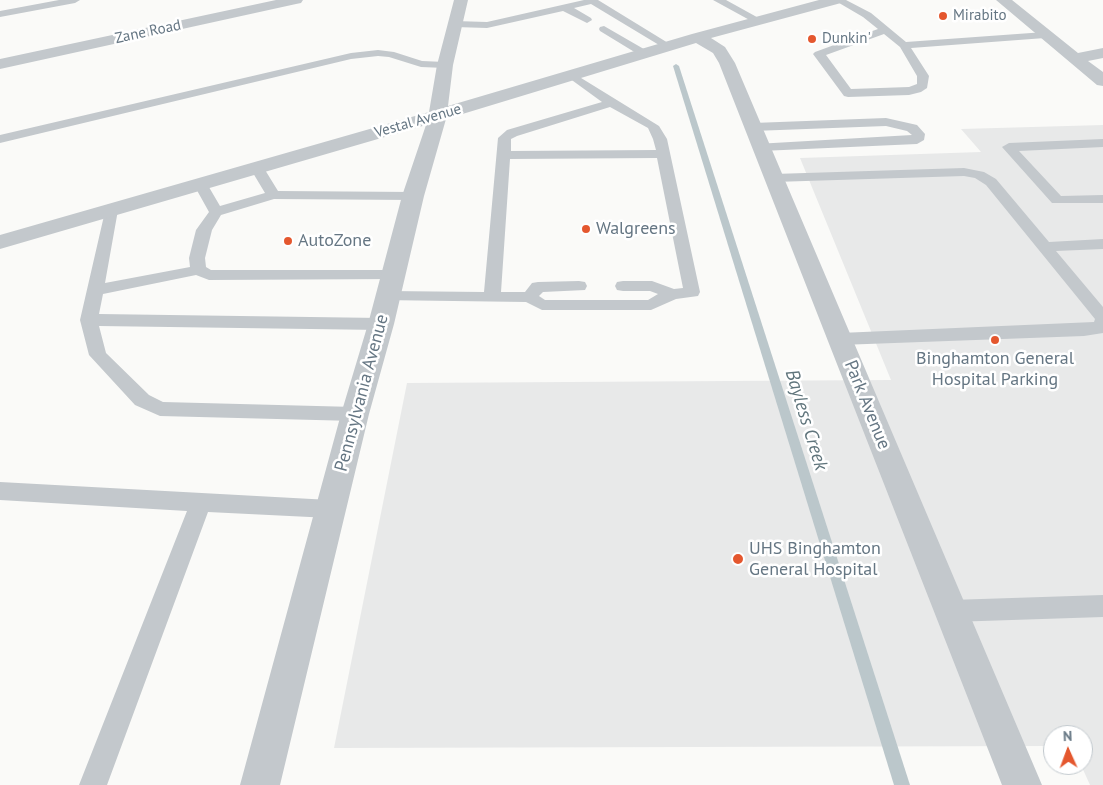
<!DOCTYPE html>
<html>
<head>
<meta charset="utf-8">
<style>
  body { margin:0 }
  #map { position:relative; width:1103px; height:785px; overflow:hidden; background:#fafaf8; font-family:"PT Sans",sans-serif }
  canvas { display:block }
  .north { position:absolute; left:1043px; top:725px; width:50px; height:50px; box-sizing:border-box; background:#fff; border:1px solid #c1c8cd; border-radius:50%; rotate:358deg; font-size:14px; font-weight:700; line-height:20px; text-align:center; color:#657683 }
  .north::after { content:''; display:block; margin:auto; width:18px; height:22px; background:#e4572e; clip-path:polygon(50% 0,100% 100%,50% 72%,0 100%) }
</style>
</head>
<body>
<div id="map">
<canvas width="1103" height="785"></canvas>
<div class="north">N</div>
</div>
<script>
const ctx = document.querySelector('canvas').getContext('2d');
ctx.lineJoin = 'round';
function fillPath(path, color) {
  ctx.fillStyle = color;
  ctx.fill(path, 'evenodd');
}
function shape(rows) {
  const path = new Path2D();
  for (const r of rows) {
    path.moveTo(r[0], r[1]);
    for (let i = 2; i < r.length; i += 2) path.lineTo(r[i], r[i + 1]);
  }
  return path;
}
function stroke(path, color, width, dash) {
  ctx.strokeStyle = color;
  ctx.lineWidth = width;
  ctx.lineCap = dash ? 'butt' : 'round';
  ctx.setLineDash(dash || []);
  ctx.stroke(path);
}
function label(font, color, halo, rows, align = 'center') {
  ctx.font = font + ' "PT Sans",sans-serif';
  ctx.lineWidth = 5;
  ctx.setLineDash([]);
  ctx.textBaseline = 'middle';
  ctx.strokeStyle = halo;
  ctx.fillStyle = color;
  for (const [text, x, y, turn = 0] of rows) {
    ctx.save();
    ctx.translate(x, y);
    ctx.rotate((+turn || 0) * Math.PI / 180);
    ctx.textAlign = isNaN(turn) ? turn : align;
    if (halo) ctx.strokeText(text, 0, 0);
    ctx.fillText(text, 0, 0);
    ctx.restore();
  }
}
fillPath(shape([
  [1103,125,1103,785,1090,785,1081,765,1083,765,1083,735,1053,735,1053,746,334,748,407,383,891,380,800,158,981,152,961,129]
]), '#e8e9e9');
fillPath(shape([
  [676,64,679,66,910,785,894,785,673,66,676,64]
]), '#bbc7cb');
fillPath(shape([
  [59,0,80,0,75,3,0,17,0,11,59,0],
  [584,0,598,0,673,46,668,49,664,48,591,4,574,8,591,18,592,20,587,23,563,11,487,28,455,27,450,24,455,21,487,22,584,0],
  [713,0,726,0,764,21,763,23,755,23,713,0],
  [834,0,846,0,871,13,906,42,1045,32,1050,35,1045,38,911,48,929,76,927,88,921,92,909,95,848,97,844,96,813,54,815,52,878,29,863,17,834,0],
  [884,34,900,47,917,76,917,84,909,87,851,89,826,55,884,34],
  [604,26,649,52,651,54,649,56,641,56,600,31,599,29,600,27,604,26],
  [378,50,394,52,422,61,445,62,451,65,445,68,421,67,389,57,378,56,351,59,0,143,0,135,351,53,378,50],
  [573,73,659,126,667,139,700,292,698,296,676,299,651,310,542,310,526,302,381,300,379,296,381,292,387,291,484,292,498,138,507,130,602,102,569,78,567,76,569,74,573,73],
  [610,107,648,128,653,139,656,150,511,151,511,139,517,136,610,107],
  [657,158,683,288,674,289,652,281,623,281,617,282,615,286,617,290,623,291,650,291,658,294,648,300,545,300,539,296,543,292,585,290,587,286,585,282,579,281,538,282,532,283,525,292,501,292,510,159,657,158],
  [886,118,917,125,925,134,924,140,917,144,761,151,756,150,754,147,756,144,912,135,907,131,886,126,753,131,747,127,753,123,886,118],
  [1103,139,1103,147,1019,151,1061,196,1103,195,1103,203,1052,203,1002,147,1009,143,1103,139],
  [257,164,262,165,278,191,413,192,418,193,420,196,418,199,413,200,274,199,221,215,212,230,205,258,206,267,211,270,392,270,398,271,400,275,398,279,209,280,196,275,103,294,99,314,381,318,387,320,390,324,387,328,381,330,99,326,106,353,149,395,163,402,355,407,362,409,365,414,362,419,355,421,160,416,135,405,89,355,80,320,106,207,116,207,118,210,105,283,190,267,189,258,196,230,209,212,194,185,196,182,201,181,206,182,220,206,265,193,250,168,257,164],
  [964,168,984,172,996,179,1049,242,1103,239,1103,249,1056,251,1103,307,1103,333,1084,336,840,345,834,343,831,339,834,335,840,333,1094,322,1095,319,986,185,975,178,964,176,774,182,767,178,774,174,964,168],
  [0,482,330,500,338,503,341,509,338,515,330,518,208,512,107,785,79,785,187,511,0,500,0,482],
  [1103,595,1103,617,951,622,943,619,939,611,943,603,951,600,1103,595]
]), '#c3c8cc');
fillPath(shape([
  [276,0,303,0,301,3,296,4,0,69,0,59,276,0],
  [996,0,1012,0,1078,53,1103,48,1103,58,1088,61,1103,72,1103,86,1097,85,996,0]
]), '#c3c8cc');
fillPath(shape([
  [454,0,468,0,453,65,448,106,692,34,819,0,843,0,841,3,711,38,725,47,735,63,1042,785,1002,785,719,63,713,53,696,43,446,119,424,196,394,324,369,414,280,785,240,785,341,414,368,324,402,196,426,125,0,249,0,235,429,112,437,65,454,0]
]), '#c3c8cc');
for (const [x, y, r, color] of [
  [943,16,5,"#e4572e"],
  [812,39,5,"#e4572e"],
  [586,229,5,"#e4572e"],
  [288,241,5,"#e4572e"],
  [995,340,5,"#e4572e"],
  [738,559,6,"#e4572e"]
]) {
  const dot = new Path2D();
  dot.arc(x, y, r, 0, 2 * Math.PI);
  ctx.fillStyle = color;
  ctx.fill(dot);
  stroke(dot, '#fff', 2);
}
label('15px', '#657683', '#fff', [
  ["Mirabito",953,16],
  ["Dunkin'",822,39]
], 'left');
label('15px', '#657683', '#fff', [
  ["Zane Road",148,32,-12],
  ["Vestal Avenue",418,121,-16]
]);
label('18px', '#657683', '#fff', [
  ["Walgreens",596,229],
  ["AutoZone",298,241],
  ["Binghamton General",995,359,"center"],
  ["Hospital Parking",995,380,"center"],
  ["UHS Binghamton",749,549],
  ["General Hospital",749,570]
], 'left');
label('18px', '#657683', '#fff', [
  ["Pennsylvania Avenue",362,393,-75],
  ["Park Avenue",867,405,68]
]);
label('italic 19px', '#60757c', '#fff', [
  ["Bayless Creek",806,420,73]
]);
</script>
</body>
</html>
